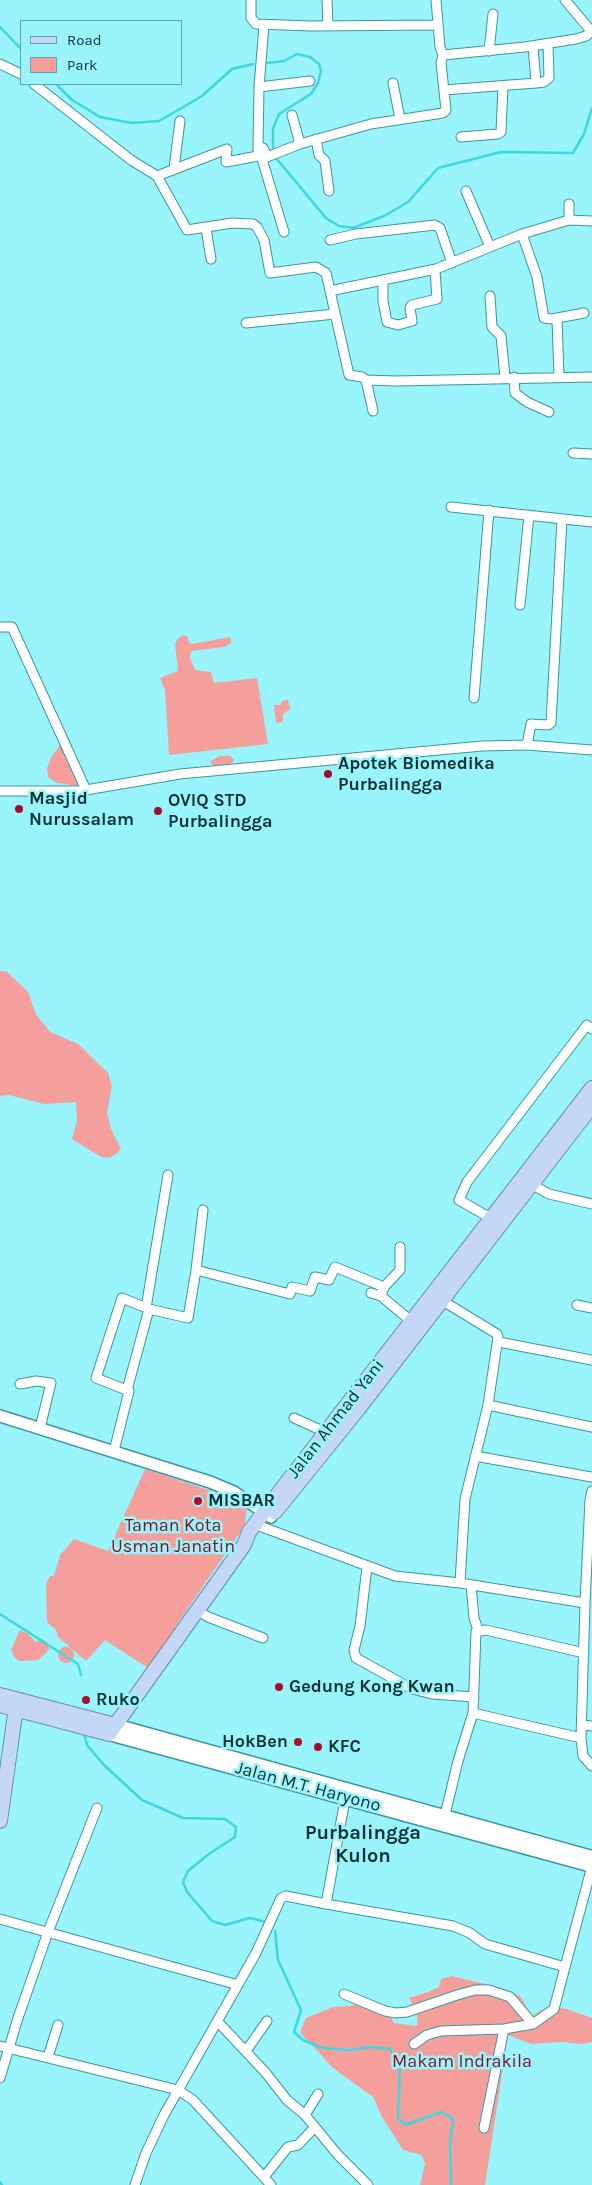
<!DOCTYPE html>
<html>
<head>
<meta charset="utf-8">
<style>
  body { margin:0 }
  #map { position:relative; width:592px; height:2185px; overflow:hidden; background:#9af4fb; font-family:Karla,sans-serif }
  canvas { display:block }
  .legend { position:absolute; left:20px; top:20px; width:162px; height:65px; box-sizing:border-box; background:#9af4fb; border:1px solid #60a6ac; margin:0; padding:6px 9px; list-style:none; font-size:15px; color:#0a3235 }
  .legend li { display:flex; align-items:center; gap:10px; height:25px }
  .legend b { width:25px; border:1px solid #60a6ac }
</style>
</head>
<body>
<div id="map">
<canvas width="592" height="2185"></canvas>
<ul class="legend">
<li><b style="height:6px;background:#c5d7f7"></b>Road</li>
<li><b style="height:14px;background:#f59f9c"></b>Park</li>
</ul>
</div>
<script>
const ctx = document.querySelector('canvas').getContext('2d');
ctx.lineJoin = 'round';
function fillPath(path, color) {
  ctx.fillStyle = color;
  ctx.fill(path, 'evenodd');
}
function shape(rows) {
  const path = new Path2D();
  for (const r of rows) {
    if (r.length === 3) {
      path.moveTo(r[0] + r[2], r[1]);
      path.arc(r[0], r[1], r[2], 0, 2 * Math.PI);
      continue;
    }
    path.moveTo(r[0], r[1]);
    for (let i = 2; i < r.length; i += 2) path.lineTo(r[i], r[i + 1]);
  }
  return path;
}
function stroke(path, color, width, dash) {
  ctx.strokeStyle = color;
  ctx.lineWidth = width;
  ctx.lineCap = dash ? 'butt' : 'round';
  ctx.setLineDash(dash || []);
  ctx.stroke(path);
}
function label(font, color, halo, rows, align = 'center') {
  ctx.font = font + ' Karla,sans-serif';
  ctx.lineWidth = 5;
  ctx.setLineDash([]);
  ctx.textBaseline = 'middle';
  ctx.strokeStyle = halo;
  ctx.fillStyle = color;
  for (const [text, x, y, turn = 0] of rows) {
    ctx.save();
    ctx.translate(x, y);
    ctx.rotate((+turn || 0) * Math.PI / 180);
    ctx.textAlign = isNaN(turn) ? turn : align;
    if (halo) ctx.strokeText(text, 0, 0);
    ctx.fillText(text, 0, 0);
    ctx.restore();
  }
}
fillPath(shape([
  [183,635,187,636,189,643,192,644,230,637,231,643,224,647,191,651,190,658,195,670,211,672,214,683,257,678,268,744,169,755,165,690,160,678,178,671,175,644,178,638],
  [288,700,290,709,283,714,283,722,276,723,274,705,280,705,282,701],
  [67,739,82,771,78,786,57,783,48,777,47,768,51,758,61,743],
  [219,756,230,756,234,760,231,764,214,766,210,762],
  [0,971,7,972,28,992,36,1014,50,1032,78,1044,108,1073,112,1086,107,1113,111,1129,121,1149,116,1154,109,1158,101,1157,72,1139,77,1121,76,1102,44,1104,9,1095,0,1096],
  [145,1469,241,1501,247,1507,245,1525,175,1627,176,1634,166,1649,158,1653,148,1668,105,1640,86,1661,58,1637,56,1630,47,1622,46,1583,50,1576,54,1576,60,1555,74,1539,108,1551],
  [20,1630,28,1634,36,1642,42,1639,47,1643,49,1648,46,1653,38,1660,20,1661,15,1658,11,1650],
  [66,1655,8],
  [452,1976,502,1988,520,1996,532,2016,549,2006,567,2009,592,2018,592,2042,582,2044,562,2042,531,2044,508,2035,485,2185,420,2185,425,2164,422,2155,403,2150,382,2117,373,2097,333,2068,300,2032,306,2018,333,2007,350,2006,369,2001,385,2005,394,2023,417,2026,417,2014,409,1998,428,1992,439,1987,441,1979]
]), '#f59f9c');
stroke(shape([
  [0,27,21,49],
  [267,63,284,61,297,54,310,57,319,64,321,71,318,83,311,94,279,114,273,129,273,148],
  [56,84,72,100,100,117,132,123,159,121,202,96,232,69,253,64],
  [276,158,326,218,339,226,353,228,384,216,408,202,438,168,501,152,573,153,584,134,592,108],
  [0,1614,78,1664,81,1675],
  [84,1733,87,1745,105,1766,142,1800,183,1818,225,1819,236,1827,235,1837,209,1854,188,1871,183,1882,187,1892,212,1921,225,1925,250,1918,266,1922],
  [275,1931,278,1960,301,2010,294,2032,303,2040,323,2048,349,2050,371,2047,390,2049,400,2067,398,2118,405,2125,442,2112,453,2119,450,2144,451,2185],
  [0,2182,2,2185]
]), '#3dd7e2', 2.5);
const minor = shape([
  [251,0,251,18,256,24,311,26,438,25],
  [327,0,328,26],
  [436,0,440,47,443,55],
  [565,0,592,32],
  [489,51,493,14],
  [0,64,21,74],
  [393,83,400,119],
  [536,83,544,82,549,78,548,44],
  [34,84,131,160,157,176,187,230,232,223,253,224,257,227,264,240,270,273,316,267,326,273,349,375,362,377,366,380,396,381,592,377],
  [259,87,264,25],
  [444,90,536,83,533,46],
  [292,115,300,144],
  [461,137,498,134,501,132,503,86],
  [316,139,319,155,325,161,329,191],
  [258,147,259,87,310,81],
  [267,157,262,159,284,232],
  [174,168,180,121],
  [157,176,227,149,226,162,258,156,258,147,263,148,267,157,300,144,371,124,443,113,446,110,441,63,443,55,525,47,576,39,586,36,592,31],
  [466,191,490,247],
  [569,204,569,220],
  [206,228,211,259],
  [522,234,537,277,544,318,552,319,584,313],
  [330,240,356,234,435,225,440,228,452,263],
  [383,280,383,301,387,322,398,325,412,321,410,308,412,305,437,299,435,270],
  [330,291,436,269,522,234,569,220,592,221],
  [490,296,492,327,501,336,505,377],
  [557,319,559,377],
  [246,323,335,314],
  [514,377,515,393,527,402,549,412],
  [366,380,373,411],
  [573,453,592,454],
  [451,507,592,522],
  [520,605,529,515],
  [0,627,12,627,86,790],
  [474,698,489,510],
  [527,745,531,724,548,725,551,723,562,519],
  [0,791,80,791,180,774,482,746,527,745,592,750],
  [529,1183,549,1194,592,1204],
  [494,1220,459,1200,467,1182,587,1025,592,1029],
  [196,1270,203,1210],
  [384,1287,400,1270,400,1247],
  [371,1293,381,1296,411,1321],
  [438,1298,497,1334,498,1337,488,1405,465,1499,460,1583],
  [577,1305,592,1308],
  [146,1308,168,1175],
  [499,1342,592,1360],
  [20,1384,36,1381,51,1383,40,1428],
  [127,1390,149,1309],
  [488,1405,592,1427],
  [294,1418,325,1432],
  [114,1451,129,1391,96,1378,122,1298,149,1309,188,1318,196,1270,290,1294,292,1287,310,1291,315,1277,329,1280,335,1267,384,1287,381,1296],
  [475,1456,592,1477],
  [592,1491,590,1500,585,1603,581,1738,583,1756,592,1766],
  [254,1524,395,1576,460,1583,585,1603],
  [367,1567,360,1626,354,1650,356,1658,412,1689,432,1694,474,1697],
  [471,1585,474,1618,478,1630],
  [197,1610,208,1617,263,1638],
  [473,1713,581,1738],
  [582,1725,592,1726],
  [346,1794,326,1904,453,1926,470,1933,485,1944,565,1967,554,2009,533,2024,504,2029,441,2031,427,2035,414,2044],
  [445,1815,458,1761,473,1713,476,1632,486,1630,584,1653],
  [0,1919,238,1985],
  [565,1967,592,1866],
  [344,1994,385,2011,396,2013,407,2012,457,1995,475,1990,489,1990,510,1997,533,2024],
  [219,2023,265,2072,287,2100,305,2115,338,2155,368,2185],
  [0,2046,178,2090,193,2100,271,2185],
  [246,2051,267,2021],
  [48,2057,58,2025],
  [0,2078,18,2018,48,1932,97,1808],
  [305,2115,318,2094],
  [484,2128,504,2029],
  [264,2177,288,2147,298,2145,315,2127],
  [135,2185,146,2153,164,2115,256,1953,281,1898,286,1896,326,1904]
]);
const tertiary = shape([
  [0,1416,210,1482,234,1492,271,1517]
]);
const secondary = shape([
  [115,1725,592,1857],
  [109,1734,592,1866]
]);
const primary = shape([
  [275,1512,359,1408,592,1106],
  [0,1695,115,1725],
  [0,1705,109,1734,244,1545,249,1532,264,1512,592,1088],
  [0,1821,17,1700]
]);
stroke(minor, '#3b979e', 11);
stroke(tertiary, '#3b979e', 14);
stroke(secondary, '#3b979e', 15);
stroke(primary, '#6a8cb0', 16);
stroke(minor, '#fff', 9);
stroke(tertiary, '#fff', 11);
stroke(secondary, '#fff', 12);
stroke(primary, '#c5d7f7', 14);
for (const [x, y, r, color] of [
  [328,774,5,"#a70e27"],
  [19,809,5,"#a70e27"],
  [158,811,5,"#a70e27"],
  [198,1501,5,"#a70e27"],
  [279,1687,5,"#a70e27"],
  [86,1700,5,"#a70e27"],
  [298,1742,5,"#a70e27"],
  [318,1747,5,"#a70e27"]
]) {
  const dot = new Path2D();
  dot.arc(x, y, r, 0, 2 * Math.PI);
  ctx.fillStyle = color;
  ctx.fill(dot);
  stroke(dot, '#9af4fb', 2);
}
label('bold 18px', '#0a3235', '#9af4fb', [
  ["Apotek Biomedika",338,764],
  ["Purbalingga",338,785],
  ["Masjid",29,799],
  ["Nurussalam",29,820],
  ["OVIQ STD",168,801],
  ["Purbalingga",168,822],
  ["MISBAR",208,1501],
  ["Gedung Kong Kwan",289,1687],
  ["Ruko",96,1700],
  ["HokBen",288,1742,"right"],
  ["KFC",328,1747]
], 'left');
label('18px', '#0a3235', '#9af4fb', [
  ["Jalan Ahmad Yani",336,1419,-52],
  ["Jalan M.T. Haryono",308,1787,15]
]);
label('18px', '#890e1f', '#9af4fb', [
  ["Taman Kota",173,1526],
  ["Usman Janatin",173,1547],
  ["Makam Indrakila",462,2062]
]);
label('bold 20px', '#0a3235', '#9af4fb', [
  ["Purbalingga",363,1833],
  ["Kulon",363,1856]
]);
</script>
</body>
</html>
